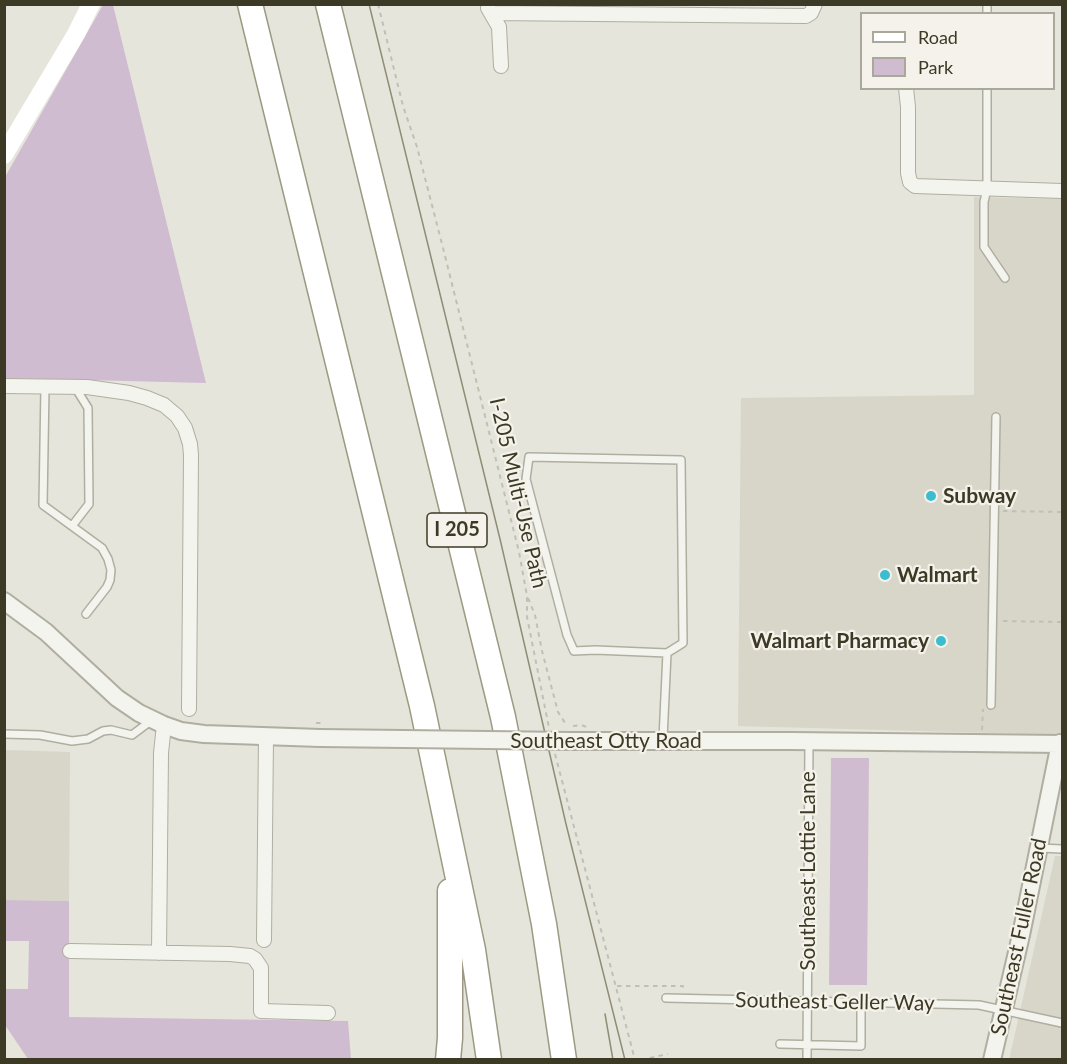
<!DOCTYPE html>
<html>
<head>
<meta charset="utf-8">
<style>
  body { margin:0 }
  #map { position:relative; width:1067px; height:1064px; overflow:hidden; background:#e6e5db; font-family:Lato,sans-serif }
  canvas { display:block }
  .frame { position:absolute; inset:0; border:6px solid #3c3a25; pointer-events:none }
  .legend { position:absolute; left:860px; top:12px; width:195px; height:78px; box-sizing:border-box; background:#f4f2ea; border:2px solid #aaa89b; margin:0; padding:8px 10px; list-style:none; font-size:18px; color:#3c3a25 }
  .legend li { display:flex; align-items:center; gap:12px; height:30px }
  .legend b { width:30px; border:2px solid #aaa89b }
</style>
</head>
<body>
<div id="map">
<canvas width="1067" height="1064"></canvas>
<div class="frame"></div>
<ul class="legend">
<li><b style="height:8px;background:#fff"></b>Road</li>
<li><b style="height:16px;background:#d0bcd0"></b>Park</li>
</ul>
</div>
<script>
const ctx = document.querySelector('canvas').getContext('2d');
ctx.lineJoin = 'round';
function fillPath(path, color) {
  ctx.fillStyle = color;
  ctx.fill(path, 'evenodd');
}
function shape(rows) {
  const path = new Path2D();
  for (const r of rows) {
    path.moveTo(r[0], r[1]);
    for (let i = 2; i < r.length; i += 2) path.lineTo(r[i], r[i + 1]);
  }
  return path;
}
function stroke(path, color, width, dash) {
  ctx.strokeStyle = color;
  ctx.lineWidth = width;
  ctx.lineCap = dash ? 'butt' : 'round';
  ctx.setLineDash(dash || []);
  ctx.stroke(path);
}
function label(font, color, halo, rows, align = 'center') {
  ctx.font = font + ' Lato,sans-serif';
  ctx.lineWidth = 4.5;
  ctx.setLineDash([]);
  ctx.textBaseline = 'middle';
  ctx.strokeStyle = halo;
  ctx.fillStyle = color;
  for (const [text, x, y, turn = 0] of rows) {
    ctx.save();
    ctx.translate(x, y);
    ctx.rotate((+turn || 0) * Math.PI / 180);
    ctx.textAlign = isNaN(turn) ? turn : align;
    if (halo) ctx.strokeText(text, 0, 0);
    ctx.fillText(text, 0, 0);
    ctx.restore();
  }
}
fillPath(shape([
  [974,197,1062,199,1062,735,738,726,741,398,974,395],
  [5,750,70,752,69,901,5,900],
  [1055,856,1062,856,1062,1059,1009,1060]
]), '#d8d6c9');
fillPath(shape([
  [103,5,113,5,206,383,5,378,5,177],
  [831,758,869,758,867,985,829,985],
  [5,900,69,901,69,1017,348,1021,351,1059,28,1059,5,1025,4,989,28,989,29,941,5,941]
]), '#d0bcd0');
const service = shape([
  [987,4,987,14],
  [987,88,987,189,984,202,984,247,1005,278],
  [45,387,43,505,102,548,108,559,111,570,110,580,107,587,86,614],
  [72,526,89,504,88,408,75,387],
  [991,705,996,417],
  [4,734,40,735,72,741,88,739,103,731,111,730,132,735,152,720],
  [663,739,667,653,683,643,681,460,529,457,526,479,567,635,574,651,595,650,667,653],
  [1039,848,1062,849],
  [666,998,979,1005,1062,1023],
  [780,1044,861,1046,861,1002],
  [807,1060,809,741]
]);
const minor = shape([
  [488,8,499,27,501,66],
  [491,13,806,16,811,13,815,4],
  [906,88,908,107,908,173,910,182,915,186,1062,191],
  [4,386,87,387,129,393,147,398,164,405,177,416,185,428,190,444,191,455,189,709],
  [264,940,266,736],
  [70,951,230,954,250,956,255,959,261,968,261,1011,328,1013],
  [159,953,161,753,164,725]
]);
const tertiary = shape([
  [4,601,46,632,117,698,139,713,164,725,181,731,204,734,320,738],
  [571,741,791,741,1062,744],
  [992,1060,1021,935,1060,743]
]);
const motorway = shape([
  [250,4,422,706,473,950,489,1060],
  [328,4,503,717,544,924,564,1060],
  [448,1060,450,1038,450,891]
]);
stroke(service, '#b0aea1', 10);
stroke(minor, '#b0aea1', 16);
stroke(tertiary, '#b0aea1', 20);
stroke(motorway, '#9d9a83', 27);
stroke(shape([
  [378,4,403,106,417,147,442,244,519,552,527,596,527,617,549,728],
  [1003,511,1062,512],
  [528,598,535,615,542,651,558,712,567,726],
  [1003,621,1062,622],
  [573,726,581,725,587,727],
  [982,730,983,709],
  [555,754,635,1060],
  [617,986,683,986,683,990],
  [641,1060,668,1054]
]), '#c0c0b6', 2, [4.5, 4.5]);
stroke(service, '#f4f4ee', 7);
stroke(minor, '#f4f4ee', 14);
stroke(tertiary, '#f4f4ee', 16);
stroke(shape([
  [4,155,76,34,91,4]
]), '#fff', 18);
stroke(motorway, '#fff', 24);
stroke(shape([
  [369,4,500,539,566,824,625,1060],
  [605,1014,613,1060]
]), '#908d75', 1.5);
const tertiaryBridge = shape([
  [320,738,571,741]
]);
stroke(tertiaryBridge, '#b0aea1', 20, []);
stroke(shape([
  [316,723,325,723]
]), '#c0c0b6', 2, [4.5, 4.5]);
stroke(tertiaryBridge, '#f4f4ee', 16);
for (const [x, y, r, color] of [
  [931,496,6,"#3cbdcf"],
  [885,575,6,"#3cbdcf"],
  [941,641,6,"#3cbdcf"]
]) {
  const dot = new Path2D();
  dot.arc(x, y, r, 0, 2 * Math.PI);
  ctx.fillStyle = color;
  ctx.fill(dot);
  stroke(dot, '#f4f2ea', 2);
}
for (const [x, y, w] of [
  [457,530,60]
]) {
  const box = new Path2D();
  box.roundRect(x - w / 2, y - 17, w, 34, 4.5);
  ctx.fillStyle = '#f4f2ea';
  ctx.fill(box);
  stroke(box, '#3c3a25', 1.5);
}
label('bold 20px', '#3c3a25', null, [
  ["I 205",457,530]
]);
label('21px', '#3c3a25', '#f4f2ea', [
  ["I-205 Multi-Use Path",518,493,77],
  ["Southeast Otty Road",606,741],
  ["Southeast Lottie Lane",808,871,-90],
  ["Southeast Fuller Road",1019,937,-78],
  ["Southeast Geller Way",835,1002,1]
]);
label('bold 21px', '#3c3a25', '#f4f2ea', [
  ["Subway",943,496],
  ["Walmart",897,575],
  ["Walmart Pharmacy",929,641,"right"]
], 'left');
</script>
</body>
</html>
